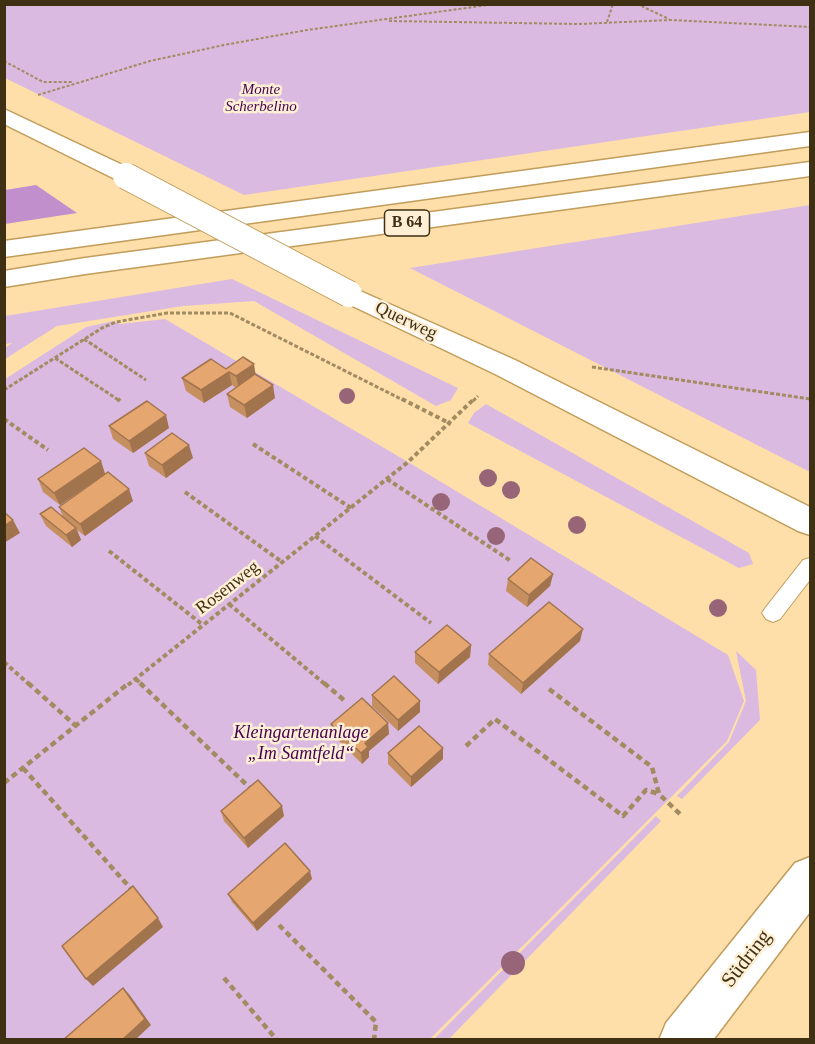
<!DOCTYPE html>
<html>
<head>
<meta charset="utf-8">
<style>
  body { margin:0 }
  #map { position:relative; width:815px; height:1044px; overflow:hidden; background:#fedfaa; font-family:"Times New Roman",serif }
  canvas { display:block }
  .frame { position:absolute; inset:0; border:6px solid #3f3014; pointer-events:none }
</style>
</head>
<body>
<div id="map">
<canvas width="815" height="1044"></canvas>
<div class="frame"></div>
</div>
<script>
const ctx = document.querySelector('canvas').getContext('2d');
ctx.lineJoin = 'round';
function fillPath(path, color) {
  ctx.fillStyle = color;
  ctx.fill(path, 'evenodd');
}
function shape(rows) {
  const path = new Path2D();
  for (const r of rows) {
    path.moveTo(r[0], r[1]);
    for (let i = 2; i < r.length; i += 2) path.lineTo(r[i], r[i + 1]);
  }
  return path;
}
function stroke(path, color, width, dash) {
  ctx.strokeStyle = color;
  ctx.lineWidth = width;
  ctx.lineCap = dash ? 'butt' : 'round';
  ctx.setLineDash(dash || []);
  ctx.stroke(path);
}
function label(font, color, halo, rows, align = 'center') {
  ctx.font = font + ' "Times New Roman",serif';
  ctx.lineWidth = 5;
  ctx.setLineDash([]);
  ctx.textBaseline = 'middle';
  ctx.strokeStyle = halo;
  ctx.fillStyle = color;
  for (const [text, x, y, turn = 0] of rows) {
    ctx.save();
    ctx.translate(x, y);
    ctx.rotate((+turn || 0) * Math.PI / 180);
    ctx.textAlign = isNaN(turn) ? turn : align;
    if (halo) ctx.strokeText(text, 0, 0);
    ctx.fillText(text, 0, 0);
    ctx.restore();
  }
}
fillPath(shape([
  [4,5,810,5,810,112,244,195,5,78],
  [810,205,810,472,410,268],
  [232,279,458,388,451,400,436,406,254,301,183,306,57,326,5,359,5,348,12,343,5,344,5,316],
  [165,319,408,462,728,655,744,701,727,741,430,1039,5,1040,5,379,86,327,114,321,120,324],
  [486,404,749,553,753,564,739,568,468,423,474,413],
  [736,651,756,670,760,720,682,799,677,796,729,742,746,701],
  [656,816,661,821,449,1039,434,1039]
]), '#dabae0');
fillPath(shape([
  [36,185,77,213,5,224,5,190]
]), '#c28fcd');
const service = shape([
  [810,558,810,580,780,619,773,622,766,619,762,613,766,607,803,560,810,558]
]);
const minor = shape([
  [4,109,131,169,135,174,131,179,123,181,115,179,4,124,4,109],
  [349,286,515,360,810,507,810,535,798,531,495,374,340,300,336,294,340,288,349,286]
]);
const secondary = shape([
  [810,857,810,912,713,1040,659,1040,666,1023,795,863,810,857]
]);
const trunk = shape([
  [810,132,810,146,4,257,4,241,810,132],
  [810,162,810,176,85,274,4,287,4,271,85,258,810,162]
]);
stroke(service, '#c19c5a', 2);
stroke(minor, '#c19c5a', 3);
stroke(secondary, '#c19c5a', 3);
stroke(trunk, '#c19c5a', 3);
stroke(shape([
  [637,4,669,19],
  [389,21,579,24,670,20,810,27],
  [607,22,613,4],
  [4,61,43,82,72,82],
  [38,95,150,61,224,45,307,30,495,4]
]), '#a28a61', 2, [3, 2]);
stroke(shape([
  [84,339,146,380],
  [55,358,120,401],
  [592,367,810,399],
  [4,390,102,328,116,322,167,313,230,313,405,401],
  [473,401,478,396]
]), '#a28a61', 3, [4, 2]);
stroke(shape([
  [118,399,120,401],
  [402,399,451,424],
  [4,419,48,450],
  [253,444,351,508],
  [387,479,511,561],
  [185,492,282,562],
  [315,536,431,623],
  [109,551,203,625],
  [229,604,326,685],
  [4,662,30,685],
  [136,679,142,685],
  [128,685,408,462,474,399]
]), '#a28a61', 4, [4.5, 3]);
stroke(shape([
  [28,683,76,726],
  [140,683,250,788],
  [324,683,345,701],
  [549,689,652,767,659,794,681,815],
  [466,746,495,719,623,816,646,790,659,794],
  [23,768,132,890],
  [4,783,129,683],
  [279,925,376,1022,374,1040],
  [224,978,277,1040]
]), '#a28a61', 4.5, [6, 4]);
fillPath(service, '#fff');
fillPath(minor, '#fff');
fillPath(secondary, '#fff');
fillPath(trunk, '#fff');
const minorBridgeFar1 = shape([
  [123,174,129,177]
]);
const minorBridge = shape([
  [126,176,349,294]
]);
stroke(minorBridgeFar1, '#c19c5a', 23, []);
stroke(minorBridge, '#c19c5a', 28, []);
stroke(minorBridgeFar1, '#fff', 21);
stroke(minorBridge, '#fff', 26);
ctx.fillStyle = '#986578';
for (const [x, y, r] of [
  [347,396,8],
  [488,478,9],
  [511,490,9],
  [441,502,9],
  [577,525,9],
  [496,536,9],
  [718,608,9],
  [513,963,12]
]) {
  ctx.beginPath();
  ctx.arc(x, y, r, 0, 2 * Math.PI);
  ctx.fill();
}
fillPath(shape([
  [226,369,255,374,275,398,247,418,230,407,227,394,236,388,232,385,204,403,186,391,182,378],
  [109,426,169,428,133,453,113,439],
  [145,453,193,458,166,478,149,466],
  [101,461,105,474,60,505,43,492,38,479],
  [133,501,85,536,77,530,81,540,72,547,46,526,40,514,63,517,59,507],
  [553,574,550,586,527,607,506,591,508,579],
  [580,641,521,694,488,665,489,654],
  [471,645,470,657,438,684,415,663,415,652],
  [372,695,420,712,398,731,372,706],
  [388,723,389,734,369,751,369,757,362,764,332,734,331,724],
  [388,753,443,759,411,787,388,764],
  [221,811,284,816,248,848,224,821],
  [312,879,257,931,232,902,228,894]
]), '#c68f60');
fillPath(shape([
  [254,364,256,377,239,389,236,376],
  [229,372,232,385,204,403,201,390],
  [273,385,275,398,247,418,244,405],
  [166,415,169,428,133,453,129,441],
  [189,445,193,458,166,478,162,465],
  [101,461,105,474,60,505,54,493],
  [129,489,133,501,85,536,80,524],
  [13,520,20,533,4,543,4,526],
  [76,528,81,540,72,547,66,535],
  [553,574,550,586,527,607,529,595],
  [583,629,580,641,521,694,523,683],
  [471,645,470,657,438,684,439,672],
  [420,701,420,712,398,731,398,720],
  [388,723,389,734,369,751,369,757,362,764,361,753,365,743],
  [443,748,443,759,411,787,411,777],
  [282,806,284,816,248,848,244,838],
  [310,871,312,879,257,931,253,923],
  [158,918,163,927,93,986,86,979],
  [123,988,129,994,151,1025,135,1040,122,1040]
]), '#a1744e');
const building = shape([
  [243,357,254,364,236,376,229,372,201,390,182,378,211,359,226,369,243,357],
  [255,374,273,385,244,405,227,394,255,374],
  [147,401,166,415,129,441,109,426,147,401],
  [172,433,189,445,162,465,145,453,172,433],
  [84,448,101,461,54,493,38,479,84,448],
  [108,472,129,489,80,524,59,507,108,472],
  [51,507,76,528,66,535,40,514,51,507],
  [4,512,13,520,4,526,4,512],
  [531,558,553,574,529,595,508,579,531,558],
  [549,602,583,629,523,683,489,654,549,602],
  [447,625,471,645,439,672,415,652,447,625],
  [394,676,420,701,398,720,372,695,394,676],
  [362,698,388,723,365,743,368,747,361,753,331,724,362,698],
  [419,726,443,748,411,777,388,753,419,726],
  [258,780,282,806,244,838,221,811,258,780],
  [285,843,310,871,253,923,228,894,285,843],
  [133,886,158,918,86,979,62,946,133,886],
  [123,988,145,1019,122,1040,63,1040,123,988]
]);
fillPath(building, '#e6a670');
stroke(building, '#a1744e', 1.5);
label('italic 15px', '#440150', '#feefd5', [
  ["Monte",261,90],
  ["Scherbelino",261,107]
]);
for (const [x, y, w] of [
  [407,223,45]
]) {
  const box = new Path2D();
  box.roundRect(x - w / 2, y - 13, w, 26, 4.5);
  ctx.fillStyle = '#feefd5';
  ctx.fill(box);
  stroke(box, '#3f3014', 1.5);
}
label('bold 16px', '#3f3014', null, [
  ["B 64",407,223]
]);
label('18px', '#3f3014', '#feefd5', [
  ["Querweg",406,321,25],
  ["Rosenweg",228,588,-38]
]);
label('italic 18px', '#440150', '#feefd5', [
  ["Kleingartenanlage",301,733],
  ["„Im Samtfeld“",301,754]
]);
label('21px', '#3f3014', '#feefd5', [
  ["Südring",747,959,-52]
]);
</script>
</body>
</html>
